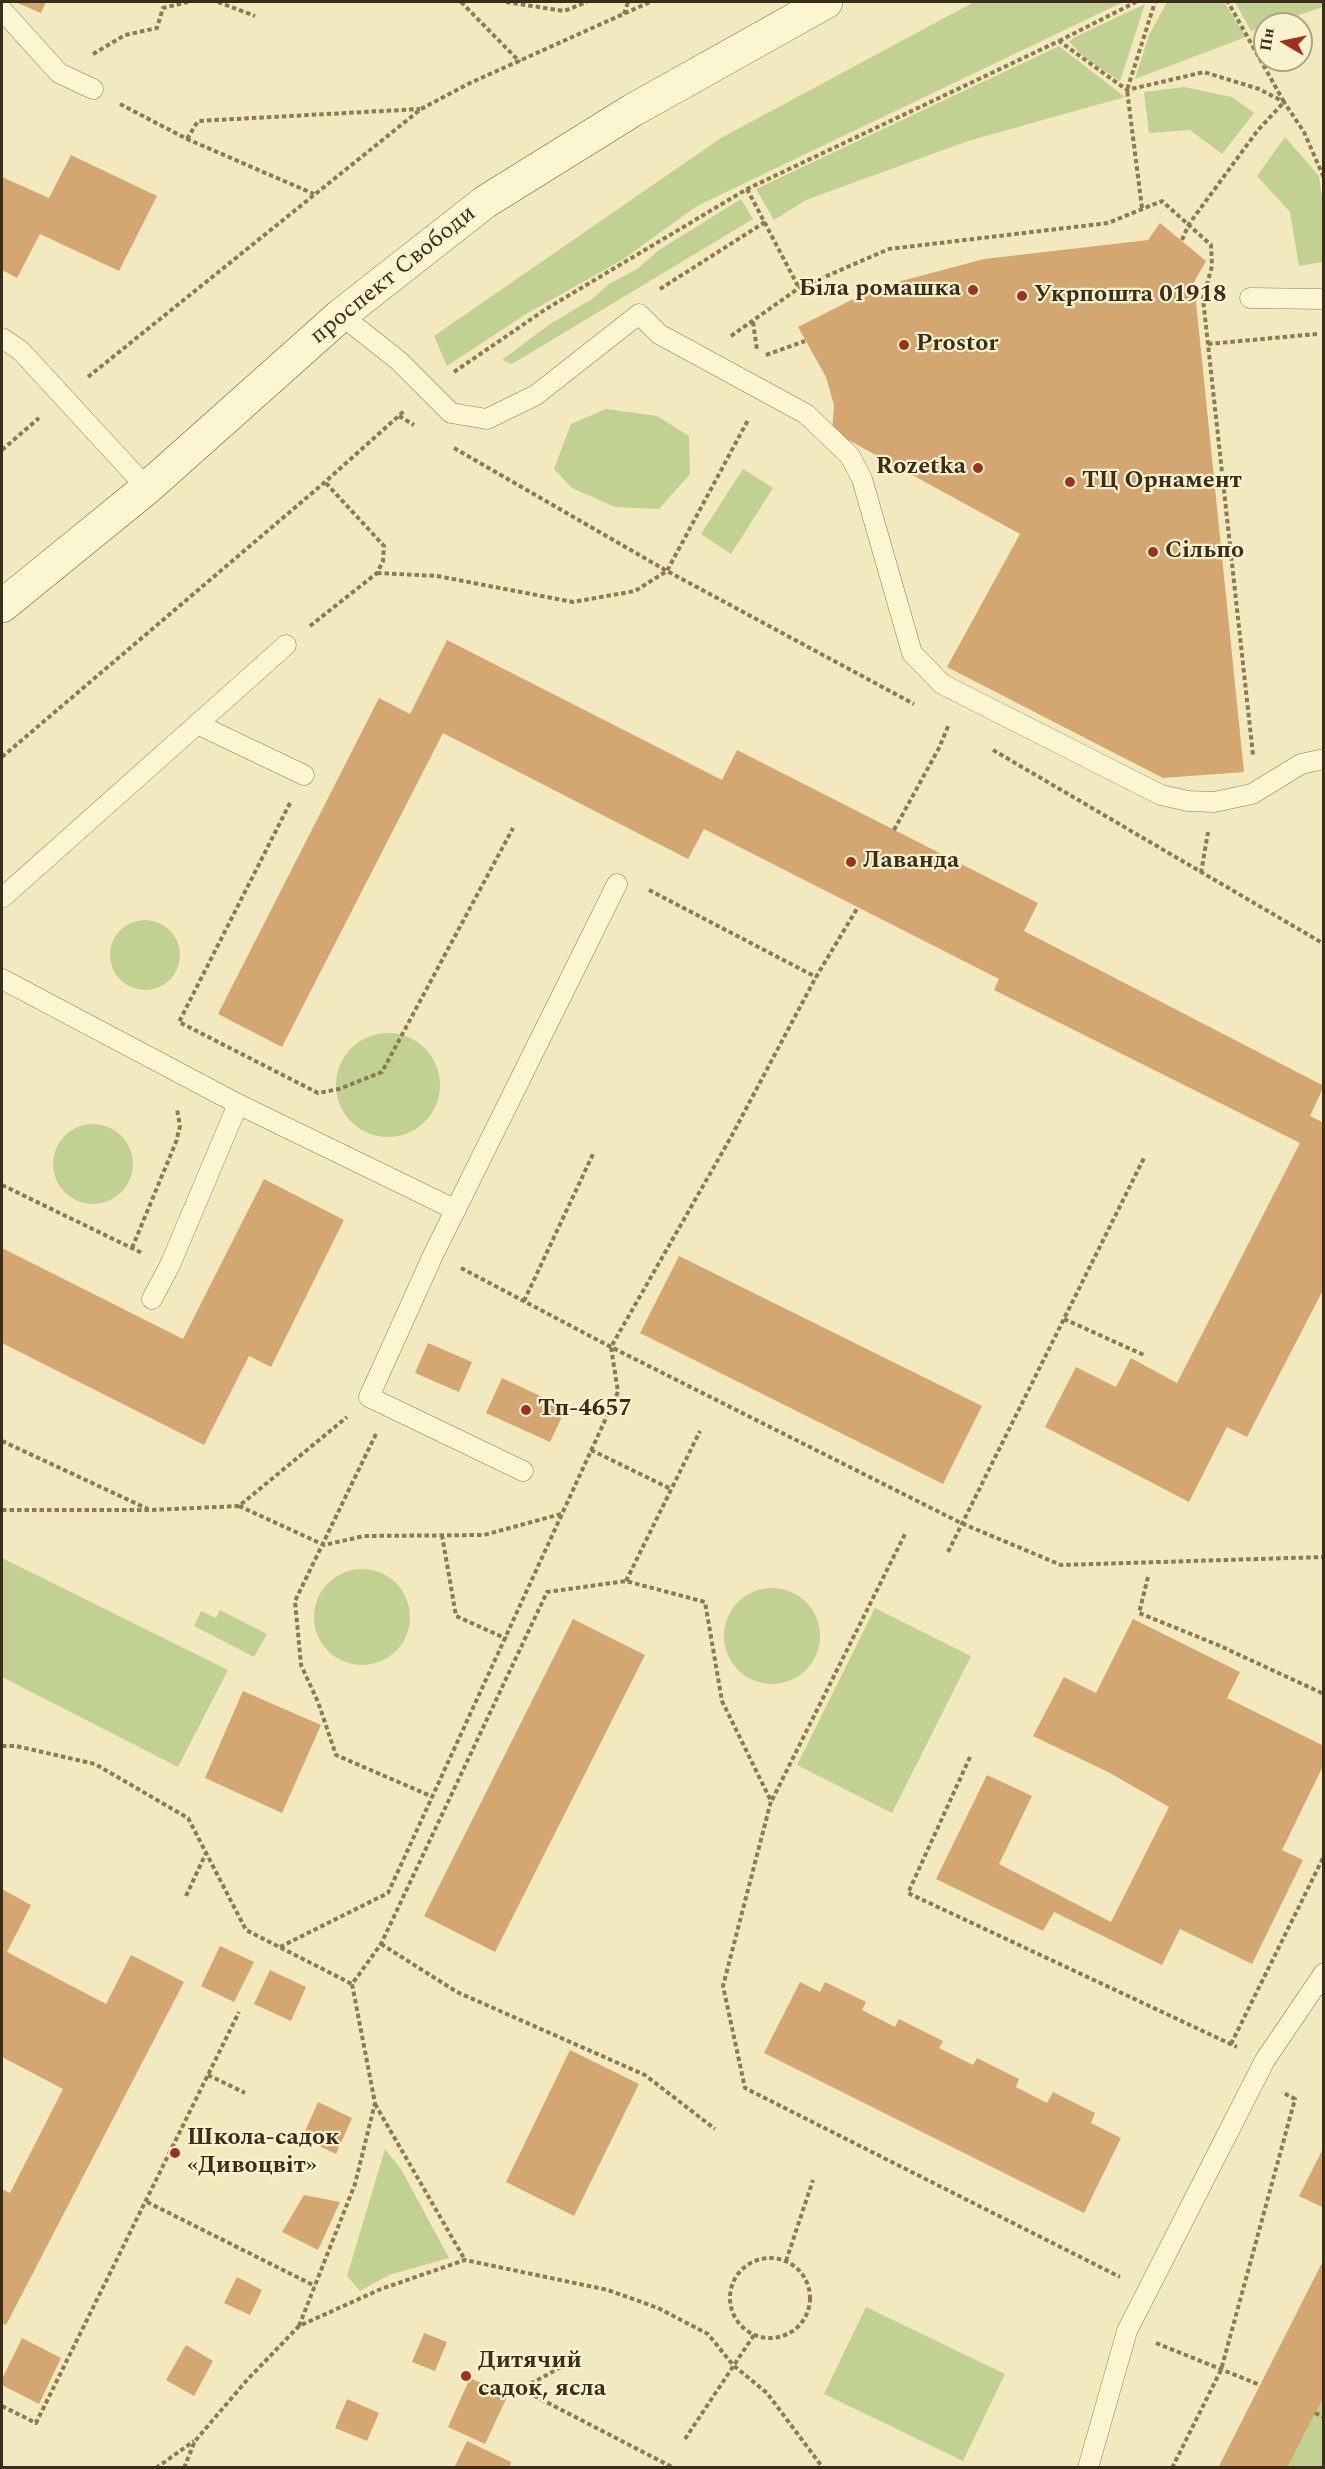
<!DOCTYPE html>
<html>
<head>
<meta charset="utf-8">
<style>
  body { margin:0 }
  #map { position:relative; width:1325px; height:2469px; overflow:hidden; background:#f2eabe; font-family:Spectral,serif }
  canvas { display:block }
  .frame { position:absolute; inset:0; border:3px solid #3a2e1b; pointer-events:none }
  .north { position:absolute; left:1253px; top:12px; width:60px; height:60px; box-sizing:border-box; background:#f9f2ce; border:2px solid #ada486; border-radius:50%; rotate:279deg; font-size:16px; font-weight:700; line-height:24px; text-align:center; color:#3a2e1b }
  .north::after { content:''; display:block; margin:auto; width:21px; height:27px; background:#a1301f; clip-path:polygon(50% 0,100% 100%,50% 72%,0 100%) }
</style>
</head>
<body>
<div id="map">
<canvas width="1325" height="2469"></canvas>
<div class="frame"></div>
<div class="north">Пн</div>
</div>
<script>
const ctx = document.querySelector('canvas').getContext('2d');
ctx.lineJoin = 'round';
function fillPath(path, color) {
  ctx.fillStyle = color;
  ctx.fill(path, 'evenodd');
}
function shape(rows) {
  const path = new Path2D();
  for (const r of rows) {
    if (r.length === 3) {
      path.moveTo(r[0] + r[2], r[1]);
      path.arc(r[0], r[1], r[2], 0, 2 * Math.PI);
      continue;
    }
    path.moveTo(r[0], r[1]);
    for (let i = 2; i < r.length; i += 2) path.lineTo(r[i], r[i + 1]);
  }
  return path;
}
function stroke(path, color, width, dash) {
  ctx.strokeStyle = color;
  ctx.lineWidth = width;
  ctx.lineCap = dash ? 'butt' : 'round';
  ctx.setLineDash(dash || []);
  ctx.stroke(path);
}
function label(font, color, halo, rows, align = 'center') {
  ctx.font = font + ' Spectral,serif';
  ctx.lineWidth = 4.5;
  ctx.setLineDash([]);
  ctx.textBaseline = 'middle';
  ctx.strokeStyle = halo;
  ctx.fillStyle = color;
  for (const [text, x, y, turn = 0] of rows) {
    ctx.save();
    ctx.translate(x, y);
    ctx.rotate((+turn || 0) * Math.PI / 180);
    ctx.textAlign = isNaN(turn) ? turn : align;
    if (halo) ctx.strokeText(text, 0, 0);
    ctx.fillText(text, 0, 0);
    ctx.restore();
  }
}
fillPath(shape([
  [974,2,1123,2,697,206,622,260,526,314,447,366,434,336,721,138],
  [1167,2,1224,2,1246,37,1135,79,1149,35],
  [1235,2,1323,2,1323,7,1251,31],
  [1145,4,1120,81,1085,58,1069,42,1075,37],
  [1059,46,1125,97,968,141,806,200,774,220,756,189],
  [1184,87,1232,97,1254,113,1222,154,1190,130,1149,133,1144,92],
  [1285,137,1319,176,1323,205,1323,262,1299,266,1290,212,1257,176],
  [741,199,753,219,512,364,502,360,550,324,592,299,609,284,637,269,659,250],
  [606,409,657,416,689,436,690,474,659,509,615,507,572,488,554,469,571,424],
  [743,469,773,488,731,554,701,534],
  [145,955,35],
  [388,1085,52],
  [93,1164,40],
  [2,1558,228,1670,178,1767,2,1677],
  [362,1617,48],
  [772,1636,48],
  [875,1608,971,1656,892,1813,797,1765],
  [220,1610,267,1634,254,1657,194,1626,201,1611,216,1618],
  [385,2149,401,2169,449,2258,389,2275,360,2291,347,2276],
  [866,2307,1005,2374,963,2461,824,2394],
  [1323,2395,1323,2467,1287,2467]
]), '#c1d191');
fillPath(shape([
  [15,2,46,2,41,13],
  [71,155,157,196,119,271,40,234,17,278,2,270,2,177,49,198],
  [1160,223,1206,261,1194,282,1244,772,1163,778,947,667,1020,534,832,431,834,405,826,377,798,327,875,288,984,259,1148,240],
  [447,640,722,780,737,750,1038,903,1024,931,1324,1086,1310,1116,1324,1123,1324,1288,1247,1437,1227,1427,1189,1502,1045,1427,1076,1367,1116,1387,1131,1358,1177,1383,1300,1143,994,990,999,979,704,829,688,859,443,733,282,1047,218,1014,379,698,410,714],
  [264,1179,344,1220,271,1367,249,1356,204,1445,2,1343,2,1248,183,1339],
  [679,1256,982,1406,943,1484,640,1333],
  [428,1343,472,1362,459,1392,415,1373],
  [502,1378,566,1408,550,1442,486,1413],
  [573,1619,645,1655,495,1952,424,1916],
  [1133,1619,1240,1672,1227,1698,1324,1746,1324,1764,1282,1850,1303,1860,1252,1964,1180,1929,1162,1965,1054,1912,1043,1931,936,1879,987,1775,1032,1796,999,1864,1111,1922,1169,1807,1108,1772,1033,1736,1064,1677,1096,1693],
  [243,1691,321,1725,282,1813,205,1778],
  [2,1889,31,1905,7,1952,106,2004,131,1955,184,1982,6,2325,2,2323,2,2189,10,2193,63,2089,2,2057],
  [220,1946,254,1962,234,2002,201,1986],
  [270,1970,306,1987,291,2021,254,2004],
  [800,1982,820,1992,825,1982,866,2002,862,2010,895,2027,899,2019,943,2041,939,2048,973,2065,977,2058,1019,2079,1016,2087,1047,2103,1053,2092,1095,2113,1091,2123,1121,2138,1084,2213,764,2053],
  [570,2050,639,2084,574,2216,506,2182],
  [318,2102,352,2118,336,2154,302,2138],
  [1324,2147,1324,2208,1299,2196],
  [304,2195,340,2202,318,2250,282,2232],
  [1324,2259,1324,2396,1315,2413,1287,2468,1218,2468],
  [237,2277,262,2290,250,2315,224,2303],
  [424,2333,447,2342,435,2371,412,2362],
  [22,2338,61,2358,39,2404,2,2385,2,2379],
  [186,2345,213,2361,194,2396,166,2380],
  [470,2378,508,2395,485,2444,448,2427],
  [347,2399,379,2413,367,2441,335,2428],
  [467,2441,511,2462,509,2468,454,2468]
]), '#d4a770');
const lane = shape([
  [2,10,59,73,93,89],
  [1250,298,1324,299],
  [341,315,399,361,451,413,487,419,536,395,639,314,659,334,806,414,850,456,862,479,912,653,942,684,1161,795,1188,801,1214,802,1252,794,1301,764,1324,759],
  [2,338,21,351,147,488],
  [197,724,304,775],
  [2,898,286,645],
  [2,979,238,1104,456,1210],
  [152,1299,170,1265,238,1104],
  [523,1471,369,1397,434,1253,617,884],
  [1088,2468,1127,2331,1265,2060,1324,1973]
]);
const secondary = shape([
  [2,606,147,488,341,315,485,202,633,110,826,2]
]);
stroke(lane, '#8c7a55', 21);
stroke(secondary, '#6e5a38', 34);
stroke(shape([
  [218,2,255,16],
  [461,2,520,62],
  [506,2,564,11,587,2],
  [624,14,628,2],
  [1059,41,1136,2],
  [93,54,125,35,157,28,163,8,188,2],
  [120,104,187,139,314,194],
  [187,139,198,121,420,109],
  [747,189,799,288],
  [1142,208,1127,90,1155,2],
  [1182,240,1189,224,1258,130,1284,102,1228,2],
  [660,289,765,222],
  [753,322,757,350],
  [731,336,799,288,889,249,1108,223,1162,201,1211,245,1212,266,1203,299,1253,755],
  [1208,344,1317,334],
  [766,355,805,341],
  [454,372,546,309,747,189,1059,41,1127,90,1204,72,1259,89,1284,102,1304,132,1324,178],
  [88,377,421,109,470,83,650,2],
  [399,416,414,425],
  [454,448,667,571,914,704],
  [2,450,39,418],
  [377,573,437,576,573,602,635,591,667,571,748,420],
  [310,626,377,573,383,561,384,546,325,482],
  [993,750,1324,944],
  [2,757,325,482,404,411],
  [290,803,179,1022,318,1093,339,1089,382,1072,513,828],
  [894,830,939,748,949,724],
  [1201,873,1208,832],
  [649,890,816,977],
  [2,1185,142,1253],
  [132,1248,176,1142,180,1126,177,1109],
  [461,1268,611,1347,961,1523,1061,1565,1324,1557],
  [524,1301,594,1152],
  [1064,1319,1146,1356],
  [376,1434,295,1601,301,1665,318,1702,336,1755,433,1797],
  [2,1441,148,1509],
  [591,1450,671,1489],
  [239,1506,324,1545,364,1536,484,1535,561,1514],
  [2,1510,151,1510,239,1506,347,1417],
  [442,1535,456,1616,507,1639],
  [948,1552,1144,1158],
  [1148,1577,1139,1613,1218,1645,1324,1694],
  [626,1581,700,1431],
  [2,1746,16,1746,95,1764,188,1818,246,1930,352,1984],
  [970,1757,908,1893,1237,2047],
  [772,1800,906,1532],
  [186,1896,206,1853],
  [381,1944,457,1992,645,2075,715,2129],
  [280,1947,388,1893,618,1392,611,1347,731,1137,816,977,858,907],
  [1231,2044,1324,1856],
  [208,2075,245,2093],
  [375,2104,465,2260],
  [147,2202,315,2286],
  [770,2298,40],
  [786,2261,813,2180],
  [299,2326,355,2184,375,2103,352,1984,381,1944,547,1592,626,1581,705,1602,722,1701,771,1801,723,1986,745,2088,1120,2277],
  [1156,2343,1260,2385],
  [574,2360,521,2389,674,2468],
  [2,2406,36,2423,239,2012],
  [1315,2413,1324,2417],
  [685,2439,754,2335],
  [156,2468,194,2441],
  [184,2468,195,2441,247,2380,299,2326,381,2289,465,2260,608,2290,658,2308,708,2334,733,2365,767,2393,823,2468],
  [1172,2468,1221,2370,1295,2099,1282,2092]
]), '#8c7a55', 4, [4.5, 3]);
stroke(lane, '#fcf5d2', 20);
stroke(secondary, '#fcf5d2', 33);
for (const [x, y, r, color] of [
  [973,290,6,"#a1301f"],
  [1022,296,6,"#a1301f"],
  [904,345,6,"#a1301f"],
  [978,468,6,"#a1301f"],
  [1070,482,6,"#a1301f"],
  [1153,552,6,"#a1301f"],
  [851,862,6,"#a1301f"],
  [526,1410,6,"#a1301f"],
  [175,2153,6,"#a1301f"],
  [466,2376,6,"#a1301f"]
]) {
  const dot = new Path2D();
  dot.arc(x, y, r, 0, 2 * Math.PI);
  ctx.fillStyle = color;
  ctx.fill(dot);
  stroke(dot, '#f9f2ce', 2);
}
label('24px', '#3a2e1b', '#f9f2ce', [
  ["проспект Свободи",394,276,-39]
]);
label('bold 24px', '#3a2e1b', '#f9f2ce', [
  ["Біла ромашка",961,290,"right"],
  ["Укрпошта 01918",1034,296],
  ["Prostor",916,345],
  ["Rozetka",966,468,"right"],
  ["ТЦ Орнамент",1082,482],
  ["Сільпо",1165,552],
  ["Лаванда",863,862],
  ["Тп-4657",538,1410],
  ["Школа-садок",187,2139],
  ["«Дивоцвіт»",187,2167],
  ["Дитячий",478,2362],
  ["садок, ясла",478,2390]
], 'left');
</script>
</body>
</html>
